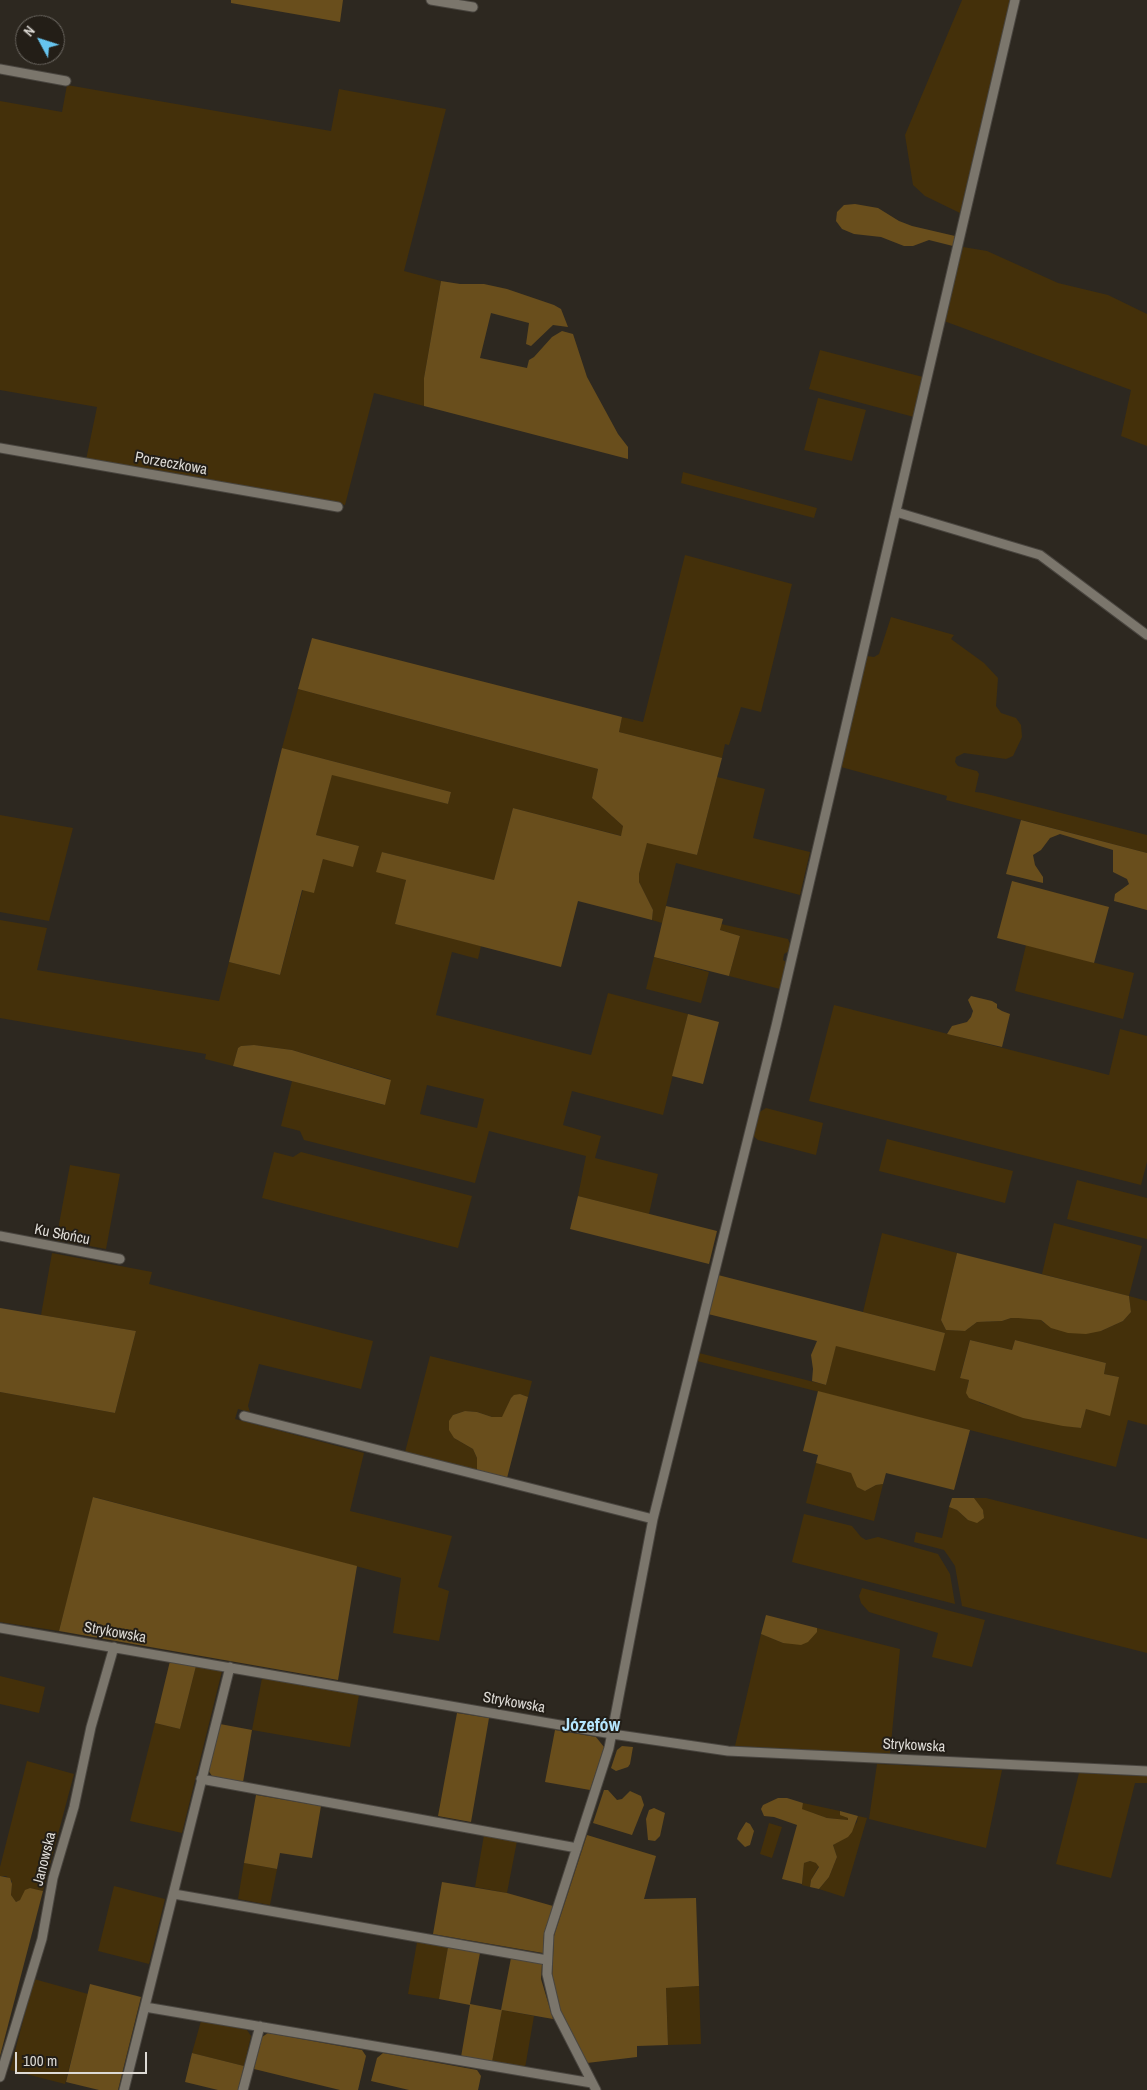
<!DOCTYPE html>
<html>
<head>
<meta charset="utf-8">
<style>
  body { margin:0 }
  #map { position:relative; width:1147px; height:2090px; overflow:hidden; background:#2d2820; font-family:"Archivo Narrow",sans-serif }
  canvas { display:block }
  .north { position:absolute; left:15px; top:15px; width:50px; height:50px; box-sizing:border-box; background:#231e17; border:1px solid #6d6963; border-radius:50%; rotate:310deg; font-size:14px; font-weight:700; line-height:20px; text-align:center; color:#dddad5 }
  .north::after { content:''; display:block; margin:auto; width:18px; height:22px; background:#66c4ef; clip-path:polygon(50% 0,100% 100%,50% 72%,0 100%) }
  .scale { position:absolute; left:15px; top:2052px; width:132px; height:22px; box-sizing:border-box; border:2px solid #dddad5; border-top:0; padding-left:6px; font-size:15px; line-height:18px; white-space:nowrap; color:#dddad5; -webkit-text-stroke:4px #231e17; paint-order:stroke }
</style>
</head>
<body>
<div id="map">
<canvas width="1147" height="2090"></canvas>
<div class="north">N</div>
<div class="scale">100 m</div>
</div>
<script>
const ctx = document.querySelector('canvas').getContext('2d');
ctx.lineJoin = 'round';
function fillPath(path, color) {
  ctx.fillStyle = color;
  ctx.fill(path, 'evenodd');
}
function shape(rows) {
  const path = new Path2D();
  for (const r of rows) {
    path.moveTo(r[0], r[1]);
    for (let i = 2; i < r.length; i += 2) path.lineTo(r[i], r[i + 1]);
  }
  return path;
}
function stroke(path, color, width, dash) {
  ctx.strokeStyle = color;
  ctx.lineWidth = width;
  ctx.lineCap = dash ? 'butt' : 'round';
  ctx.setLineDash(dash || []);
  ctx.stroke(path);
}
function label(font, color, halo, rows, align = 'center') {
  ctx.font = font + ' "Archivo Narrow",sans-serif';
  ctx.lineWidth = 4;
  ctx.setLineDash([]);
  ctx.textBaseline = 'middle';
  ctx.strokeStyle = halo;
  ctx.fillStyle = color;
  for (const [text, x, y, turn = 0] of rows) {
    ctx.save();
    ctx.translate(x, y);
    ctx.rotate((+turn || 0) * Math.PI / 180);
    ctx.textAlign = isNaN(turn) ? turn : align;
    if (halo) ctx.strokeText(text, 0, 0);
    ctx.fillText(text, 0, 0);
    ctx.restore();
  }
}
fillPath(shape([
  [962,0,1011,0,960,213,925,196,913,185,905,135],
  [67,85,331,131,339,89,446,109,404,271,441,281,424,378,424,406,374,393,345,505,86,460,97,407,0,390,0,101,62,112],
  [963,247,987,251,1058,283,1108,295,1147,314,1147,446,1121,436,1131,390,944,321],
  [820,350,923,377,914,417,809,389],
  [818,398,866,410,852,461,804,450],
  [683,472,817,508,814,518,681,483],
  [685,555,792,584,761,712,741,707,729,745,725,744,722,758,619,732,622,717,643,722],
  [891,617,954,635,951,639,984,663,998,678,996,706,1001,713,1016,718,1021,725,1022,737,1013,756,1006,759,964,753,956,757,955,762,958,766,977,771,979,774,975,792,983,793,1147,835,1147,853,946,800,947,796,841,767,867,656,874,657,879,654],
  [298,689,598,769,592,798,623,826,622,836,513,808,494,880,382,852,406,880,395,924,481,946,478,959,452,952,436,1015,591,1055,608,993,688,1014,663,1115,572,1091,563,1125,601,1136,595,1158,658,1174,649,1214,578,1196,586,1156,489,1131,475,1183,304,1140,300,1131,281,1126,292,1081,384,1105,390,1079,292,1050,254,1045,242,1046,238,1048,233,1066,205,1059,206,1054,0,1018,0,920,47,928,37,970,219,1001,229,962,280,975,303,889,314,892,323,859,359,846,316,835,332,774,448,804,451,792,282,748],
  [427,1085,484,1099,477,1128,420,1114],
  [717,777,765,789,753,838,810,852,800,895,676,863,662,923,652,920,653,910,639,882,639,874,647,842,697,855],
  [0,815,73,828,49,921,0,912],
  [721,924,788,939,790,944,789,951,784,954,783,960,786,962,780,989,729,976,740,936,720,930],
  [1026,945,1134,973,1123,1019,1015,991],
  [654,957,709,972,701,1003,646,989],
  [834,1005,1109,1075,1120,1029,1147,1036,1147,1162,1141,1185,809,1101],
  [766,1108,823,1123,816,1155,758,1140,752,1135,758,1113],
  [887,1139,1013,1171,1005,1203,879,1171],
  [274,1152,293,1157,301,1152,472,1196,458,1248,262,1198],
  [70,1165,120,1174,106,1249,56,1240],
  [1077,1180,1147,1198,1147,1239,1067,1219],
  [1054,1223,1142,1246,1129,1296,1147,1301,1147,1425,1128,1420,1116,1467,697,1361,699,1353,826,1385,836,1345,945,1333,863,1312,882,1233,957,1253,941,1320,946,1330,965,1331,977,1322,1002,1321,1011,1318,1029,1318,1041,1320,1044,1323,1101,1331,1123,1321,1131,1312,1129,1296,1042,1274],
  [970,1340,1012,1350,1015,1340,1106,1363,1104,1374,1119,1377,1086,1409,1081,1428,1040,1421,980,1403,967,1388,969,1380,960,1377],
  [52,1253,152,1272,149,1284,373,1341,361,1389,259,1364,248,1406,250,1412,238,1409,235,1419,364,1453,350,1511,452,1536,438,1587,449,1591,439,1641,393,1633,401,1578,94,1497,59,1631,0,1622,0,1392,115,1413,136,1331,41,1315],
  [430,1356,532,1381,528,1397,520,1394,511,1398,503,1417,492,1417,477,1412,465,1411,453,1415,454,1438,473,1449,477,1458,477,1471,405,1452],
  [816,1463,851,1473,865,1491,876,1485,883,1484,874,1521,806,1503],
  [974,1498,986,1498,1147,1539,1147,1653,962,1606,955,1566,949,1557,944,1550,914,1542,916,1532,942,1538,949,1507,957,1510,968,1520,984,1514],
  [804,1514,852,1526,861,1537,866,1540,878,1537,938,1554,950,1574,955,1604,792,1562],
  [862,1588,985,1620,972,1667,932,1657,938,1633,869,1612,861,1603,859,1596],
  [817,1628,900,1649,890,1754,735,1746,761,1634,783,1643,817,1632],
  [196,1666,222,1671,182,1833,130,1821,155,1723,180,1729],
  [0,1676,45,1687,39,1713,0,1704],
  [262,1678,359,1695,350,1747,252,1730],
  [27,1761,74,1774,43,1891,29,1888,20,1900,16,1902,11,1895,12,1881,6,1876,0,1876,0,1867],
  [877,1764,1002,1770,986,1848,869,1819],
  [1079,1773,1137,1776,1137,1774,1147,1774,1147,1783,1135,1783,1111,1878,1056,1864],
  [803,1803,840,1811,840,1813,848,1818,848,1820,827,1818,801,1809],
  [858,1816,867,1818,844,1897,819,1889,829,1877,837,1857,833,1845,843,1839,857,1822],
  [769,1823,782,1827,772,1858,760,1854],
  [484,1835,517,1841,507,1893,475,1887],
  [810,1861,817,1863,819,1866,811,1880,810,1887,802,1885,804,1863],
  [244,1863,277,1869,270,1905,238,1899],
  [114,1886,165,1899,149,1964,98,1951],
  [417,1942,448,1947,439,1999,408,1994],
  [34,1979,88,1994,65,2084,10,2070],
  [699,1986,701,2044,668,2045,666,1988],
  [502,2010,534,2016,525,2068,492,2062],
  [201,2021,247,2030,251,2036,244,2066,192,2053]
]), '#44300a');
fillPath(shape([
  [231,0,343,0,340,22,231,3],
  [855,204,878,208,899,221,912,226,955,236,953,246,929,240,913,246,904,246,881,237,854,234,842,229,836,221,837,212,844,205],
  [441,281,460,284,484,284,507,289,554,305,561,309,568,327,553,325,531,346,526,344,529,323,491,313,480,358,527,368,529,360,534,357,552,337,562,331,573,334,587,377,618,434,628,447,628,459,424,406,424,378],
  [312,638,622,717,619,732,722,758,697,855,647,843,639,874,639,882,653,910,652,920,578,901,561,967,395,924,406,880,376,872,382,852,494,880,513,808,621,836,623,826,592,798,598,769,298,689],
  [282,748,451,792,448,804,332,775,316,835,359,846,353,867,323,859,314,893,302,890,280,975,229,962],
  [1021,820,1147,853,1147,910,1114,901,1115,894,1129,884,1127,879,1113,872,1113,850,1060,834,1050,838,1041,850,1033,855,1035,865,1043,877,1043,883,1006,874],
  [1012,881,1109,907,1094,963,997,938],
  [666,906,723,919,720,930,740,936,729,976,654,957],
  [971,996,992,1001,997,1004,997,1008,1002,1011,1010,1014,1002,1047,947,1034,952,1026,967,1022,971,1017,973,1011,968,1000],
  [688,1014,719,1022,703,1084,672,1076],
  [254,1045,292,1050,391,1080,385,1105,233,1066,238,1048,241,1046],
  [578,1196,717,1231,709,1264,570,1229],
  [957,1253,1129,1296,1131,1312,1123,1321,1101,1331,1086,1334,1068,1333,1051,1328,1041,1320,1018,1318,1011,1318,1002,1321,977,1322,965,1331,946,1330,941,1320],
  [718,1275,945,1333,935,1371,836,1346,826,1385,812,1381,813,1369,811,1355,817,1341,708,1314],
  [0,1308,136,1331,115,1413,0,1392],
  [970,1340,1012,1350,1015,1340,1106,1363,1104,1374,1119,1377,1110,1416,1086,1409,1081,1428,1063,1426,1023,1418,969,1398,966,1393,969,1380,960,1378],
  [818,1391,970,1430,954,1490,886,1473,883,1484,876,1485,865,1491,857,1487,851,1473,816,1463,818,1455,803,1451],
  [520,1394,528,1397,507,1478,477,1471,477,1458,473,1449,454,1438,449,1430,449,1421,453,1415,465,1411,477,1412,492,1417,502,1417,511,1398,514,1395],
  [93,1497,357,1566,338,1680,59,1631],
  [952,1498,974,1498,983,1510,984,1518,977,1523,968,1520,957,1510,949,1507],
  [766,1615,817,1628,817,1632,808,1642,801,1645,783,1643,761,1634],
  [170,1661,196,1666,180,1729,155,1723],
  [457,1713,489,1718,471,1822,438,1816],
  [220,1724,252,1730,243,1782,212,1776,208,1770],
  [555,1730,596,1737,604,1747,590,1790,545,1782],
  [622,1746,633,1747,630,1764,628,1767,616,1771,611,1768,617,1750],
  [604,1790,608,1790,617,1800,622,1799,630,1791,641,1796,644,1805,632,1835,593,1823],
  [256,1795,321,1806,312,1858,280,1853,277,1869,244,1863],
  [778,1798,787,1798,803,1803,802,1809,827,1818,848,1820,848,1818,840,1815,840,1811,858,1816,852,1832,848,1837,833,1845,837,1857,829,1877,819,1889,810,1887,811,1880,819,1867,816,1863,810,1861,804,1863,802,1884,782,1879,797,1825,774,1817,764,1816,761,1809,763,1805],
  [654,1808,665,1813,660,1836,655,1841,648,1840,646,1819,649,1810],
  [746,1822,750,1824,754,1831,750,1845,745,1847,737,1839,739,1833],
  [587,1835,656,1856,644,1899,696,1898,699,1986,666,1988,668,2045,637,2046,637,2057,587,2063,563,2020,552,1979,554,1936],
  [0,1876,10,1878,12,1884,11,1895,16,1902,20,1900,25,1890,30,1888,43,1891,0,2056],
  [442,1882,507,1893,553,1906,544,1934,543,1953,433,1934],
  [448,1947,480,1953,470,2004,501,2010,511,1958,542,1964,541,1979,553,2019,502,2010,492,2062,461,2057,470,2005,439,1999],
  [90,1984,141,1997,118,2090,99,2090,66,2082],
  [268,2033,362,2050,366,2056,358,2090,340,2090,254,2069,262,2037],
  [192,2053,244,2066,238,2090,218,2090,185,2082],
  [383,2053,477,2070,481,2076,478,2090,409,2090,371,2081,377,2058]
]), '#694e1c');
const minor = shape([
  [431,0,473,7],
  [0,69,66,81],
  [0,448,338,507],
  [896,512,1040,555,1147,635],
  [0,1236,120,1259],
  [244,1416,653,1519],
  [0,1628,612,1734,728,1751,1147,1771],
  [201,1779,577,1848],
  [174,1894,547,1960],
  [145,2007,592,2083],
  [0,2077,42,1939,53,1878,74,1807,91,1727,114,1647],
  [124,2090,230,1667],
  [243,2090,260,2026],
  [596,2090,556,2012,547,1974,549,1934,609,1748,653,1519,776,1026,1015,0]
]);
stroke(minor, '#49453f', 11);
stroke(minor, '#7b766c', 9);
label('15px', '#dddad5', '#231e17', [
  ["Porzeczkowa",171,464,10],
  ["Ku Słońcu",62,1235,11],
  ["Strykowska",115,1633,10],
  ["Strykowska",514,1703,10],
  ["Strykowska",914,1746,3],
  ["Janowska",45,1859,-76]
]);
label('bold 18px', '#b5e6fe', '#231e17', [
  ["Józefów",591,1726]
]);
</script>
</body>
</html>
